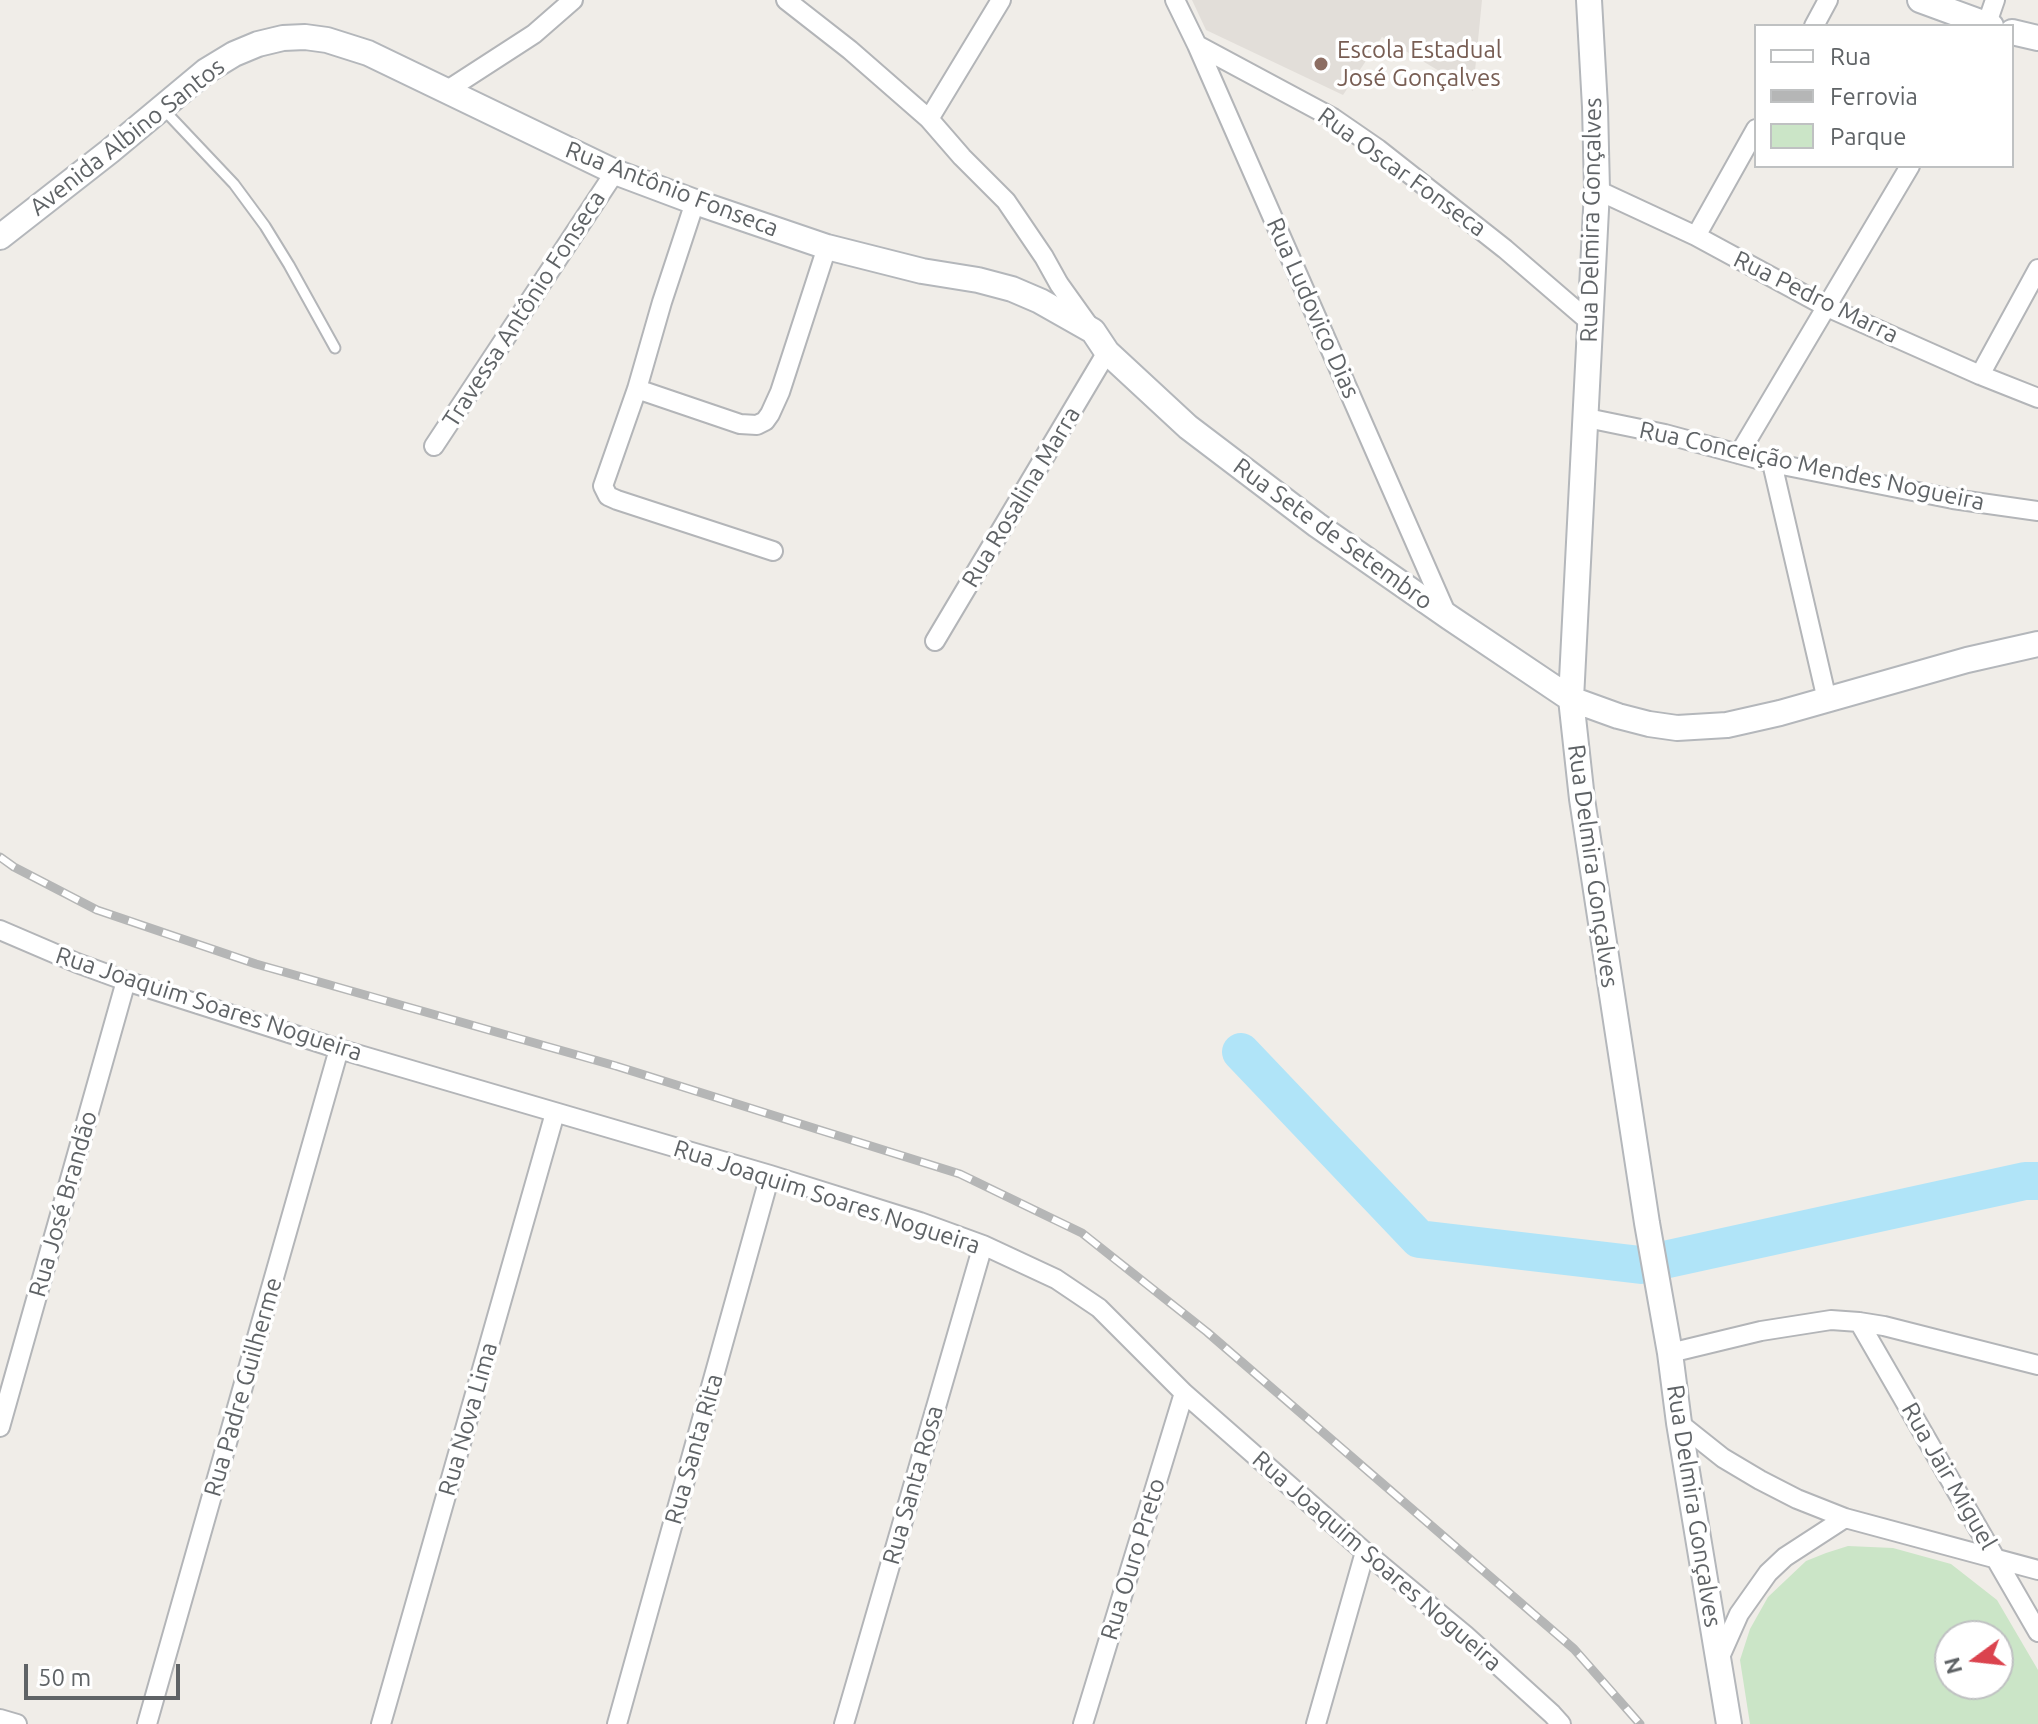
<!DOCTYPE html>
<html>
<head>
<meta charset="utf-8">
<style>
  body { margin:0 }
  #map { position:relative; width:2038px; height:1724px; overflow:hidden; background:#f0ede8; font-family:Ubuntu,sans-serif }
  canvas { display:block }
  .legend { position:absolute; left:1754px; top:24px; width:260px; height:144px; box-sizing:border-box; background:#fff; border:2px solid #bfc1c2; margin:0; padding:10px 14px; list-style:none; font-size:24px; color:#5f6366 }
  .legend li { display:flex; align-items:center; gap:16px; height:40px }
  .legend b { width:40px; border:2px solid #bfc1c2 }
  .north { position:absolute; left:1934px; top:1620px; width:80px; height:80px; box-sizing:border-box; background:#fff; border:2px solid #bfc1c2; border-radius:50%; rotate:255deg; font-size:22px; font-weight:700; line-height:32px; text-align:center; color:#5f6366 }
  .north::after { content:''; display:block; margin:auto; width:28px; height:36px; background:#db434e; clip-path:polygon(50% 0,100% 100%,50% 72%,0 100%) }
  .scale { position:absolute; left:24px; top:1664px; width:156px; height:36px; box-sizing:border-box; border:4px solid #5f6366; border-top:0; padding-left:10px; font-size:24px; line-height:28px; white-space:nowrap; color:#5f6366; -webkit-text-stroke:6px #fff; paint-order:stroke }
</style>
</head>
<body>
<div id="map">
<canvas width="2038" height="1724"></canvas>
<ul class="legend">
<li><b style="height:10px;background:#fff"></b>Rua</li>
<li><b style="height:10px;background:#b5b6b6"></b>Ferrovia</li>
<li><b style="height:22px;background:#cbe5c7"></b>Parque</li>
</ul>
<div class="north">N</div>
<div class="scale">50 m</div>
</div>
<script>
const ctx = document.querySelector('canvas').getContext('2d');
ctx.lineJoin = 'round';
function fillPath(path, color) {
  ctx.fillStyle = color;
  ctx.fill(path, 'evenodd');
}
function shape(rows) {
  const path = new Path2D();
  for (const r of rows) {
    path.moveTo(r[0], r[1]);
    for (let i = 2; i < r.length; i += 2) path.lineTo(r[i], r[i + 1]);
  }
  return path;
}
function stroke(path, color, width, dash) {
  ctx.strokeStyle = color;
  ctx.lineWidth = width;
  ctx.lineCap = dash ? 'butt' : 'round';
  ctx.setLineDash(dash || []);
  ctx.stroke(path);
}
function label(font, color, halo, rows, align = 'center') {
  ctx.font = font + ' Ubuntu,sans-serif';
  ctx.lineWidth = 7;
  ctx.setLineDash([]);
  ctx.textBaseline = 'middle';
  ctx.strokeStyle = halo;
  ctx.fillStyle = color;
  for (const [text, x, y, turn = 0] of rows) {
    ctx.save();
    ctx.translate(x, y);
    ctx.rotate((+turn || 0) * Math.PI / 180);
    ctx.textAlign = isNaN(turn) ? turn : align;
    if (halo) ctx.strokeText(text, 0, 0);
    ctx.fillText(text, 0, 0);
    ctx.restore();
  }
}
fillPath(shape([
  [1192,0,1482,0,1473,91,1382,37,1343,95,1206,30]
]), '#e2ded9');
fillPath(shape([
  [1848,1546,1893,1548,1951,1564,1997,1600,2038,1670,2038,1724,1750,1724,1740,1660,1750,1629,1768,1597,1806,1561,1826,1553],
  [1950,1636,1998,1636,1998,1684,1950,1684]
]), '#cbe5c7');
stroke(shape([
  [1241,1052,1419,1239,1641,1265,2025,1181,2038,1181]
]), '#b0e4f8', 38);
const lane = shape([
  [164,110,234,184,265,226,289,265,335,348]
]);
const street = shape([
  [786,0,850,50,929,119,962,157,1006,201,1044,257,1059,284,1089,326],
  [1175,0,1197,45,1447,615],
  [1814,26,1828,0],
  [1986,26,1995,0],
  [1197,45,1333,118,1378,149,1505,249,1591,323],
  [446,91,534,34,573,0],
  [929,119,1001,0],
  [1597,190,1696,236,1827,307,1980,375,2038,398],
  [695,202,662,302,637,389,603,486,608,496,617,500,773,551],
  [1696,236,1756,129],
  [1980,375,2038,269],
  [637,389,740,424,757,425,765,421,770,414,780,392,827,247],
  [1587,418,1665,434,1772,463,1953,499,2038,511],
  [434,446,615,172],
  [1739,454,1910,166],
  [1772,463,1827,700],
  [935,641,1107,352],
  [0,930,77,963,126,981,339,1049,770,1175,920,1222,983,1245,1056,1279,1099,1308,1184,1393,1365,1552,1465,1635,1552,1714,1561,1724],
  [1859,1322,2038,1632],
  [1670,1353,1761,1331,1831,1320,1859,1322,1884,1326,2038,1365],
  [1679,1423,1723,1458,1760,1480,1797,1499,1845,1518,2038,1570],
  [0,1427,126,981],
  [1719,1659,1739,1614,1768,1573,1785,1557,1845,1518],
  [0,1719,17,1724],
  [147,1724,339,1049],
  [381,1724,555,1113],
  [617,1724,770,1175],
  [844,1724,983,1245],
  [1083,1724,1184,1393],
  [1316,1724,1365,1552]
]);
const secondary = shape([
  [1589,0,1595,107,1597,190,1571,699,1582,799,1647,1223,1670,1353,1679,1423,1729,1724],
  [1920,0,1991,26],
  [2012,32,2038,38],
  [0,237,110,151,206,71,234,54,258,44,283,38,305,37,327,40,368,53,615,172,695,202,827,247,922,271,978,280,1012,289,1040,301,1093,331,1107,352,1188,427,1317,525,1449,617,1571,699,1618,716,1649,724,1677,728,1727,725,1780,713,1967,660,2038,644]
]);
stroke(lane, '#b3b5b8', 13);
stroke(street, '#b3b5b8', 22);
stroke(secondary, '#b4b7bb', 28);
stroke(lane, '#fff', 9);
stroke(street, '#fff', 18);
stroke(secondary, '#fff', 24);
const rail = shape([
  [0,857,14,867,97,910,256,964,616,1066,960,1174,1082,1233,1207,1332,1574,1649,1640,1724]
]);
stroke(rail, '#b5b6b6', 9);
stroke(rail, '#fff', 6, [18]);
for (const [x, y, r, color] of [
  [1321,64,8,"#8d6e63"]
]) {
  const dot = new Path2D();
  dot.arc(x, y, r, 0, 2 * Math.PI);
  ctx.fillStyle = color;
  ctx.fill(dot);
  stroke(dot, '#fff', 3);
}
label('24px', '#785e54', '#fff', [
  ["Escola Estadual",1337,50],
  ["José Gonçalves",1337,78]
], 'left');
label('24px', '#5f6366', '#fff', [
  ["Avenida Albino Santos",127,137,-38],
  ["Rua Oscar Fonseca",1402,172,36],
  ["Rua Antônio Fonseca",672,189,21],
  ["Rua Delmira Gonçalves",1591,220,-89],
  ["Rua Pedro Marra",1816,297,26],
  ["Rua Ludovico Dias",1313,308,66],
  ["Travessa Antônio Fonseca",524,309,-57],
  ["Rua Conceição Mendes Nogueira",1812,466,12],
  ["Rua Rosalina Marra",1021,497,-59],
  ["Rua Sete de Setembro",1333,534,36],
  ["Rua Delmira Gonçalves",1593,866,82],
  ["Rua Joaquim Soares Nogueira",209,1004,18],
  ["Rua Joaquim Soares Nogueira",827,1197,18],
  ["Rua José Brandão",63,1204,-74],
  ["Rua Padre Guilherme",243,1387,-74],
  ["Rua Nova Lima",468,1419,-74],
  ["Rua Santa Rita",694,1449,-74],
  ["Rua Jair Miguel",1949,1476,60],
  ["Rua Santa Rosa",913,1485,-74],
  ["Rua Delmira Gonçalves",1694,1506,81],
  ["Rua Ouro Preto",1133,1559,-73],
  ["Rua Joaquim Soares Nogueira",1377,1561,41]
]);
</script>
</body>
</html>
